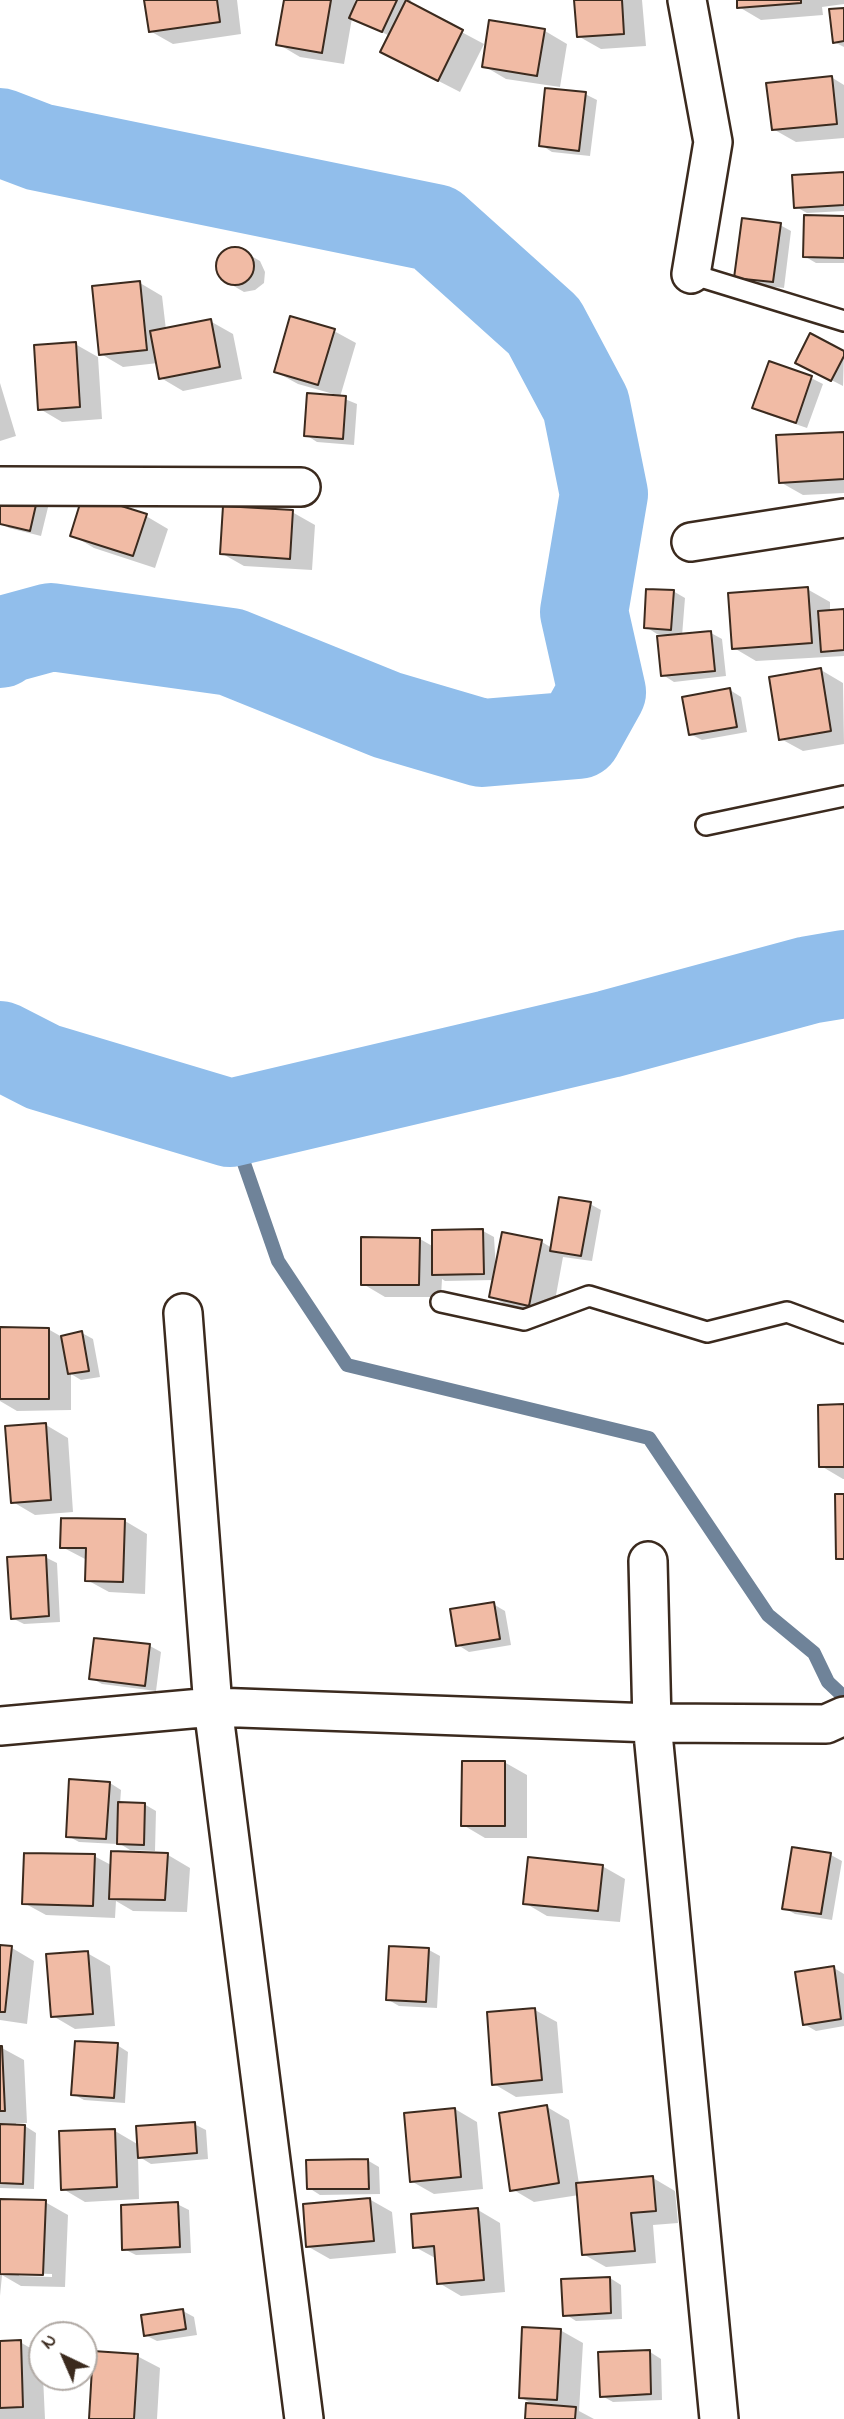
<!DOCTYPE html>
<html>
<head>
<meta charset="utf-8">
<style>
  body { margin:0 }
  #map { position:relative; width:844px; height:2419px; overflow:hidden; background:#fff; font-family:"Indie Flower",sans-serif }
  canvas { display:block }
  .north { position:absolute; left:28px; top:2321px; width:70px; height:70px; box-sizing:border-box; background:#fff; border:2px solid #b1aaa5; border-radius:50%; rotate:316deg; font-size:19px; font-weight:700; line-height:28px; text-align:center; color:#3b2a1e }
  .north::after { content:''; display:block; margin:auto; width:24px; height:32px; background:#3b2a1e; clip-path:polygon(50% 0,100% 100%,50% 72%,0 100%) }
</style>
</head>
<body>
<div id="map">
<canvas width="844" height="2419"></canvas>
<div class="north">N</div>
</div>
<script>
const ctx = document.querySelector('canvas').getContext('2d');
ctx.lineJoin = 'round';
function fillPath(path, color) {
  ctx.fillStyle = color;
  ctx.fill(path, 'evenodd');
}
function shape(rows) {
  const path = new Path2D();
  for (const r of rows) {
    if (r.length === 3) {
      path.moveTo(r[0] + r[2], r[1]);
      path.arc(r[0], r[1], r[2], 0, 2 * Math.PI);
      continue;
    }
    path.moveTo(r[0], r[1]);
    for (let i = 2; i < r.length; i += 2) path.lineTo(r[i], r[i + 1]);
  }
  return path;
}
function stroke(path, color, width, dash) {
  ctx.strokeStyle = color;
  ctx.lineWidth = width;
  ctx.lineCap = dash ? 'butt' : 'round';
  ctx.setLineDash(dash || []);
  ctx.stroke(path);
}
fillPath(shape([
  [146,0,237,0,241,34,173,44,150,31],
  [286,0,355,0,354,8,359,0,411,0,409,4,484,44,460,92,382,52,390,36,352,18,344,64,300,57,278,44],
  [576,0,642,0,646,46,601,49,578,36],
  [739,0,844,0,844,4,822,7,823,15,761,20,739,7],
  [844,10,844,47,834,42],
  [545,31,567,44,560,87,506,79,484,66],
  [831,77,844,85,844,138,796,142,773,129],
  [585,94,597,100,590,156,552,152,541,145],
  [844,174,844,211,807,213,796,207],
  [844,218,844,263,816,263,804,256],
  [780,225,791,231,784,288,747,284,736,277],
  [239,249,260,261,265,272,264,283,255,290,244,292,232,285,221,279,217,268,219,258,227,250],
  [140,283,162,296,166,330,210,321,233,334,242,379,183,391,161,378,158,363,123,367,101,354],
  [334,331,356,343,340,397,357,404,354,445,317,442,306,435,337,395,298,384,276,372],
  [75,344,98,357,102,419,62,422,40,409],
  [844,353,843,386,808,368],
  [811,378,823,384,807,428,766,414,754,407],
  [0,383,16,436,0,441],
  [844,433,844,493,803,495,780,482],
  [52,491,41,536,9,528,0,523,0,514],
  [292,512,315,525,312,570,244,566,221,553],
  [146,516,168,529,155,568,94,548,72,535],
  [807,589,830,602,830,612,844,611,844,656,756,661,734,648],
  [673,591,685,598,682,636,711,633,722,639,726,676,674,682,663,675,671,635,657,634,646,627],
  [821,670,843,683,844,744,803,751,781,739],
  [730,690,741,697,747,732,702,740,690,734],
  [590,1204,601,1210,592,1261,563,1257,552,1317,513,1309,491,1296,494,1280,445,1281,442,1279,441,1297,385,1297,363,1284,420,1239,434,1247,483,1231,494,1237,496,1270,542,1242,552,1248],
  [0,1329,48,1329,62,1337,82,1333,93,1339,100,1377,81,1380,71,1374,71,1410,17,1411,0,1401],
  [844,1406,844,1479,843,1479,821,1466],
  [46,1425,68,1438,73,1512,35,1515,13,1502],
  [125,1521,147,1534,145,1594,109,1592,87,1580,87,1560,62,1547],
  [45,1557,57,1563,60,1622,24,1624,12,1618],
  [493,1604,505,1611,511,1645,469,1652,458,1645],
  [150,1646,161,1652,156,1691,102,1684,91,1678],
  [504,1762,527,1775,527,1838,485,1838,463,1825],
  [110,1783,121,1790,120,1804,144,1804,156,1811,155,1851,130,1850,117,1842,117,1844,79,1842,68,1836],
  [168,1855,190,1868,187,1912,133,1911,116,1901,115,1918,46,1915,24,1903,94,1856,113,1866],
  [831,1855,842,1861,832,1920,795,1914,784,1908],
  [602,1866,625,1879,620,1922,547,1916,525,1903],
  [0,1946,12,1948,34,1961,27,2024,0,2020],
  [429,1950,440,1956,437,2008,399,2006,387,1999],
  [87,1953,110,1966,115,2026,75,2029,53,2016],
  [834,1968,844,1974,844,2026,816,2031,804,2024],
  [535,2010,557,2022,563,2093,516,2097,494,2084],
  [117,2045,128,2052,125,2103,84,2100,73,2094],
  [0,2047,24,2060,27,2123,16,2123,16,2126,25,2126,36,2133,34,2189,0,2188],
  [547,2107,569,2120,579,2184,653,2178,675,2191,678,2223,653,2225,656,2263,606,2267,583,2254,579,2195,534,2202,512,2189],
  [455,2109,477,2122,483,2189,434,2194,411,2181],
  [194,2124,206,2130,208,2159,151,2164,138,2156,139,2199,85,2202,63,2189,115,2131,139,2145],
  [367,2160,379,2167,380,2194,320,2195,309,2188],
  [369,2199,392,2212,396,2253,330,2259,307,2246],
  [45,2202,68,2215,65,2287,21,2286,2,2275,0,2296,0,2243],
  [19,2273,52,2274,52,2277,19,2276],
  [177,2204,189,2210,191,2253,136,2255,124,2249],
  [478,2210,500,2223,505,2292,461,2296,439,2283,437,2259,415,2247],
  [610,2278,621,2285,622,2319,576,2321,565,2314],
  [183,2311,194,2317,197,2335,157,2341,145,2335],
  [560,2330,583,2343,579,2411,594,2419,527,2419,534,2405,520,2397],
  [20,2342,42,2355,45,2419,0,2419,0,2343],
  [650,2352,661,2359,662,2400,613,2402,602,2396],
  [137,2356,160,2368,157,2419,91,2419]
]), '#0003');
stroke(shape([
  [230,1123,278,1261,347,1365,649,1438,768,1615,814,1653,828,1682,844,1697]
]), '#6f8399', 14);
stroke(shape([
  [0,132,39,147,435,228,544,326,586,405,604,494,584,612,602,692,578,735,482,743,387,715,231,652,51,627,7,639,0,644],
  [0,1045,43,1067,230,1123,609,1034,809,980,844,974]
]), '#91beeb', 88);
const building = shape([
  [144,0,217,0,220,22,149,32,144,0],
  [284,0,331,0,322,53,276,45,284,0],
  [357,0,397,0,382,32,349,18,357,0],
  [406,0,463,30,438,81,380,52,406,0],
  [574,0,622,0,624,34,577,37,574,0],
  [737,0,801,0,801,3,737,8,737,0],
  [844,8,844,41,833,43,829,9,844,8],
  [489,20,545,29,537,76,482,67,489,20],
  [832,76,837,124,772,130,766,83,832,76],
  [545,88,586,92,579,151,539,146,545,88],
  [844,172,844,205,794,208,792,175,844,172],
  [804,215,844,216,844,258,803,257,804,215],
  [742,218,781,223,773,282,734,278,742,218],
  [235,266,19],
  [140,281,147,350,99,355,92,286,140,281],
  [290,316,335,329,318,385,274,372,290,316],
  [211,319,220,367,159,379,150,331,211,319],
  [810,333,844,351,844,356,831,381,795,363,810,333],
  [76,342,80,407,38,410,34,345,76,342],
  [769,361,812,376,796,423,752,408,769,361],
  [307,393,346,396,343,439,304,436,307,393],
  [844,432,844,479,779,483,776,435,844,432],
  [7,475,41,483,30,531,0,524,0,506,7,475],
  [83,494,147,514,133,556,70,536,83,494],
  [223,506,293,510,290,559,220,554,223,506],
  [808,587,812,643,732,649,728,593,808,587],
  [646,589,674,590,671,630,644,628,646,589],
  [844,609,844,650,821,652,818,611,844,609],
  [711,631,715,671,661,676,657,636,711,631],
  [821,668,831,731,779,740,769,677,821,668],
  [730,688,737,727,689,735,682,697,730,688],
  [559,1197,591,1202,581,1256,550,1251,559,1197],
  [483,1229,484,1274,432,1275,432,1230,483,1229],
  [502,1232,542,1240,529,1306,489,1297,502,1232],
  [361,1237,420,1238,419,1285,361,1285,361,1237],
  [0,1327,49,1328,49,1399,0,1399,0,1327],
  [82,1331,89,1371,68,1374,61,1336,82,1331],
  [844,1404,844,1467,819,1467,818,1405,844,1404],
  [46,1423,51,1500,11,1503,5,1426,46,1423],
  [835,1494,844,1494,844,1559,836,1559,835,1494],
  [61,1518,125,1519,123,1582,85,1581,86,1548,60,1548,61,1518],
  [46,1555,49,1616,11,1619,7,1557,46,1555],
  [494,1602,500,1639,456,1646,450,1609,494,1602],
  [94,1638,150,1644,145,1686,89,1679,94,1638],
  [462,1761,505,1761,505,1826,461,1826,462,1761],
  [69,1779,110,1782,106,1839,66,1837,69,1779],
  [118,1802,145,1803,144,1845,117,1844,118,1802],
  [792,1847,831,1853,821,1914,782,1909,792,1847],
  [111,1851,168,1853,165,1900,109,1899,111,1851],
  [24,1853,95,1854,93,1906,22,1904,24,1853],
  [528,1857,603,1865,598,1911,523,1904,528,1857],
  [0,1945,12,1946,5,2012,0,2012,0,1945],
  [389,1946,429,1948,426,2002,386,2000,389,1946],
  [88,1951,93,2014,51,2017,46,1954,88,1951],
  [834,1966,841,2019,803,2025,795,1972,834,1966],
  [535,2008,542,2080,492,2085,487,2012,535,2008],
  [75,2041,118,2043,114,2098,71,2095,75,2041],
  [0,2046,2,2046,5,2111,0,2111,0,2046],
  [547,2105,559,2183,510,2191,499,2113,547,2105],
  [455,2108,461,2177,410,2182,404,2113,455,2108],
  [195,2122,197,2153,138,2158,136,2126,195,2122],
  [0,2124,25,2125,23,2184,0,2183,0,2124],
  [115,2129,117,2187,61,2190,59,2131,115,2129],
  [368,2159,369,2189,307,2189,306,2160,368,2159],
  [653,2176,656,2211,631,2213,635,2251,582,2255,576,2183,653,2176],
  [370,2198,374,2241,306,2247,303,2204,370,2198],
  [0,2199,46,2200,43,2275,0,2274,0,2199],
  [178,2202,180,2247,122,2250,121,2205,178,2202],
  [478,2208,484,2280,437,2284,434,2246,413,2248,411,2214,478,2208],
  [610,2277,611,2313,563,2316,561,2279,610,2277],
  [183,2309,186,2329,144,2336,141,2315,183,2309],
  [522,2327,561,2329,557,2400,519,2398,522,2327],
  [21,2340,23,2407,0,2408,0,2341,21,2340],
  [650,2350,651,2394,600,2397,598,2352,650,2350],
  [93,2351,138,2354,134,2419,89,2419,93,2351],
  [526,2403,576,2407,575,2419,525,2419,526,2403]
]);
fillPath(building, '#f1bba5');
stroke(building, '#3b2a1e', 2);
const lane = shape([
  [691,274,844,321],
  [706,825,844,796],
  [441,1302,524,1320,589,1296,707,1332,787,1312,844,1333]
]);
const street = shape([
  [687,0,713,142,691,274],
  [0,486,301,487],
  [691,542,844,518],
  [183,1313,213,1707,304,2419],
  [648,1561,652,1723,719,2419],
  [0,1726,213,1707,652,1723,826,1724,844,1716]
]);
stroke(lane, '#3b2a1e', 24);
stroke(street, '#3b2a1e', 42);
stroke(lane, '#fff', 19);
stroke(street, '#fff', 37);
</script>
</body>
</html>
